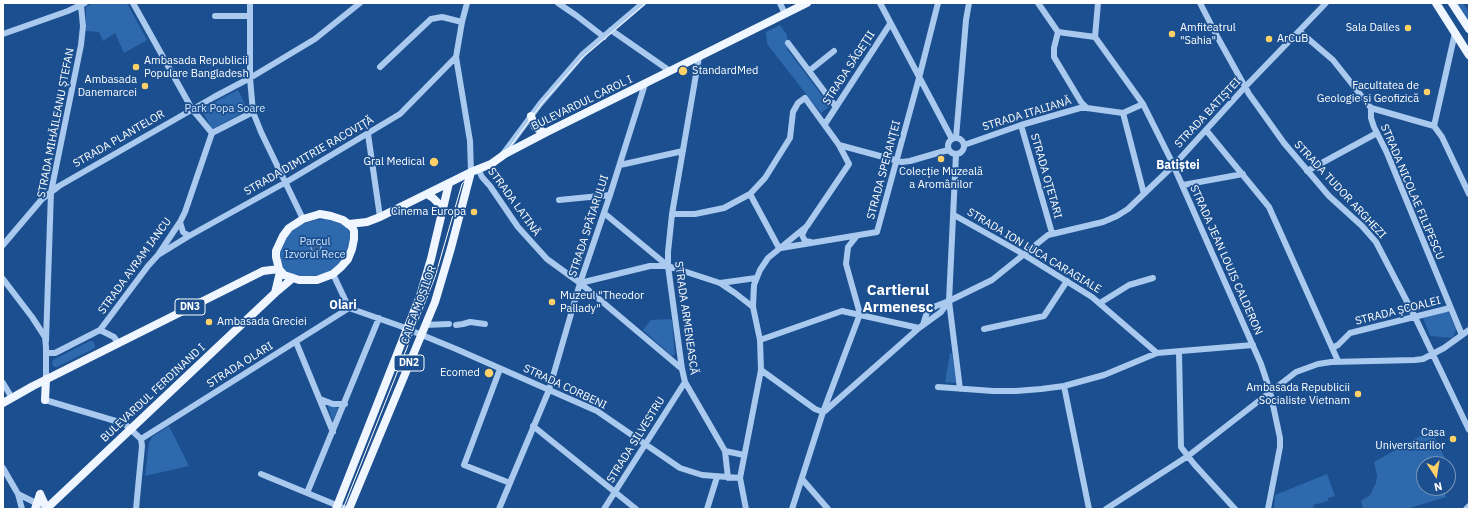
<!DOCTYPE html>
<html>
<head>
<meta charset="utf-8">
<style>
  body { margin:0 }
  #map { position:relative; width:1472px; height:512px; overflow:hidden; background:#1b4f8f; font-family:"IBM Plex Sans",sans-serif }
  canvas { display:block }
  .frame { position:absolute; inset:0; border:4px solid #fff; pointer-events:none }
  .north { position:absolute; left:1416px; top:456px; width:40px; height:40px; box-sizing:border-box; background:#1b4f8f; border:1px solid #7695bc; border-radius:50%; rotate:168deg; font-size:11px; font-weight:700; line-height:16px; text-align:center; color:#fff }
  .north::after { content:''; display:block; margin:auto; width:14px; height:18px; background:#ffd166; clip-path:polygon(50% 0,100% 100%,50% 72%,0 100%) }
</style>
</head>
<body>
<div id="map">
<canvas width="1472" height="512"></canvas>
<div class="frame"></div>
<div class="north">N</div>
</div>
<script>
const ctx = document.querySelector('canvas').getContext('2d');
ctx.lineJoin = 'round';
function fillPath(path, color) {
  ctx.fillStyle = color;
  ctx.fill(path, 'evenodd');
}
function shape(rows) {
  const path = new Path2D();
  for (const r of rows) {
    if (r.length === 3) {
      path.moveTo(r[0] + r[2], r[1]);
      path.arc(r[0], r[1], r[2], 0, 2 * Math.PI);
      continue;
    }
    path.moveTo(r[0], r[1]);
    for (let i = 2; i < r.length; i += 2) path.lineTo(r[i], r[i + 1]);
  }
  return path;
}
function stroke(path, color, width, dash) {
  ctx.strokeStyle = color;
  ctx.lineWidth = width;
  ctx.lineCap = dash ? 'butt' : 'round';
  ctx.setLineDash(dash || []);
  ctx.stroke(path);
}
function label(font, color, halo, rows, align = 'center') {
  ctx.font = font + ' "IBM Plex Sans",sans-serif';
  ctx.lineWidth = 3.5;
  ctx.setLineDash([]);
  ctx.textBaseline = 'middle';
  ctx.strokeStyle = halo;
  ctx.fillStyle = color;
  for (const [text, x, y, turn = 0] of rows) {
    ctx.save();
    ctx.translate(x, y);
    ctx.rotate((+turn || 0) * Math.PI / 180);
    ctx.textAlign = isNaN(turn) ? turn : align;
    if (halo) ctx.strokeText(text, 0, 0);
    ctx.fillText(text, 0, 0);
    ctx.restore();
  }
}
fillPath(shape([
  [93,3,127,3,147,40,124,53,115,33,103,41,99,32,86,31,86,7],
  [1455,3,1463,3,1469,12,1469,26],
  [780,25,787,35,787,49,830,106,821,113,767,44,766,32],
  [238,90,248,110,212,129,201,109],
  [325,219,340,223,346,226,350,234,351,240,346,254,339,264,331,271,321,275,301,277,286,272,281,266,279,252,281,245,290,233,301,224,316,220],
  [1448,311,1456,329,1453,338,1430,336,1423,318],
  [670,319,672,321,675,354,672,356,643,330,651,320],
  [90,341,93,341,95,345,95,348,57,367,54,367,52,364,53,360],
  [950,353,952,354,956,383,945,382],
  [327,404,338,408,333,421,332,419],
  [169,426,189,466,145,476,149,443,152,437],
  [1431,430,1448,464,1424,464,1424,488,1443,488,1446,497,1407,509,1363,509,1361,501,1370,495,1376,483,1377,476,1374,462],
  [1327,474,1335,496,1328,498,1328,501,1313,505,1314,509,1274,509,1275,495]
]), '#2e69ad');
const water = shape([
  [316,247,5]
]);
fillPath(water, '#3c6290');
stroke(water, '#9cc4f0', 1);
stroke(shape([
  [133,3,192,109,212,133],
  [250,3,250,78,253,112,261,132,303,219],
  [467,3,462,22,456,57,470,141,471,172],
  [558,3,577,16,604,37],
  [780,3,785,14],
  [880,3,952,139],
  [1038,3,1058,32,1095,37],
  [1200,3,1218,38,1249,94,1284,143,1329,196,1362,226,1376,242,1415,317,1469,430],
  [215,16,250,16],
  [611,30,670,71],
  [1299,31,1333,60,1371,108,1371,118,1374,127,1387,153,1462,335],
  [1058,32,1054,48,1054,57,1081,102,1087,108],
  [3,34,68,11,85,3],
  [1095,37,1143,104,1171,160,1261,364,1270,391,1280,438,1280,447,1268,509],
  [1095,37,1098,3],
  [788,43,836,107],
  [699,57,672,214,668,252,668,266,682,369,685,382,725,451,728,478],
  [380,67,431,19,442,17,462,22],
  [809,71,834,51],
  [1371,108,1434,126,1442,137,1469,194],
  [1123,113,1144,194],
  [825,124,890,24],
  [1021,125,1052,233],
  [1434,126,1455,33],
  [1206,130,1269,207,1338,361],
  [212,133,253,112],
  [368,134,380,217],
  [956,146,8],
  [956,138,966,20,969,3],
  [839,145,902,162,910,161,948,150],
  [964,145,1021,125,1080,108,1087,108,1123,113,1143,104],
  [503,154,540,104,583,54,643,3],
  [956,154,949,301,960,389],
  [620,165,683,151],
  [478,169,482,177,490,186,518,227,547,259,580,283,682,369],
  [1307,171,1377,133],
  [1183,185,1243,174],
  [750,194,779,248],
  [559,200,610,195],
  [604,213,668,266],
  [672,214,695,214,724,208,750,194,765,178,790,138,793,112,798,103,805,98,839,145,849,164,807,226,768,258,760,270,754,285,753,307,760,340,761,370,740,478,746,509],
  [954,215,1018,251,1092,297,1157,353],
  [180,222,183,232,189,236],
  [806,227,802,235,805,241,811,242],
  [3,245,42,199,59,186,214,97,250,78,315,39,360,3],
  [781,248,877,232,919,78,938,3],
  [158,255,189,236,288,181,400,114,456,57],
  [333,274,349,308,400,326,456,349,597,411,680,468,702,475,740,478],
  [3,279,32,317,45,337,46,347,46,379],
  [580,283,650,266,668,266,720,283,735,293,753,307],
  [720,283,756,278],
  [1100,303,1129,285,1153,278],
  [425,325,449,324],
  [456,325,463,324,470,322,485,324],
  [923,325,927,312,936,306,949,301,992,280,1048,235,1103,222,1117,216,1128,209,1174,165,1245,87,1326,3],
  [984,329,1044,316,1067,281],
  [100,330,114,337,118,343],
  [760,340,842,311,919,328],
  [46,341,51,192,81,45,83,26,81,6],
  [296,342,333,432],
  [1332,348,1338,345,1350,333,1450,308],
  [1179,352,1181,447,1194,464,1235,509],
  [46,353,55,353,100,330,148,266,158,255,180,222,185,212,212,133],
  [500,369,464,465,510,483],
  [761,370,815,409,823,412],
  [3,383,12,398],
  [1064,386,1089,509],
  [938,387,993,391,1016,391,1041,389,1064,386,1104,375,1157,353,1253,345],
  [320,399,333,404,345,404],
  [45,400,119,422,126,425,141,439,142,446,136,509],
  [825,411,919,328,941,312,949,301],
  [533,426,636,509],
  [141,439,349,308],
  [725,451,744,455],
  [3,468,18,494,22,509],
  [261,474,346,509],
  [802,479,828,509],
  [307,493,379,318],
  [18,494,40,505],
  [499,509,549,390,580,283,610,195,645,84],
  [604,509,685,382],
  [707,509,717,477],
  [792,509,823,412,860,314,846,264,848,247,856,237],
  [1106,509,1188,456,1296,372,1318,364,1331,362,1415,360,1423,359,1444,348,1469,330],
  [1466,509,1469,506]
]), '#a9c9ee', 6);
stroke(shape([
  [1436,3,1469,55],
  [1452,3,1469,29],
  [531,116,535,127,545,133],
  [427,194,433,198,438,203,441,213],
  [320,214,331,216,343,220,352,227,354,231,354,239,352,249,348,259,341,267,333,274,317,280,299,280,284,275,279,269,276,257,276,251,283,236,289,228,303,219,320,214],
  [349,224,367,222,380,217,471,172,491,164,505,154,547,132,807,3],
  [275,293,280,272],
  [45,400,46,379],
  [3,403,33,386,263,271,279,269],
  [40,494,47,509],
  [35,509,40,494],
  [46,509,275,293,293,278],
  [336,509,420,296,431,259,449,183],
  [349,509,435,302,451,248,471,172]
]), '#f0f6ff', 8);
stroke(shape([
  [343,509,435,277,462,184,471,174,494,164,501,159,543,102,582,58,646,3]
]), '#fff', 1);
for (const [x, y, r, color] of [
  [1408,28,4,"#ffd166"],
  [1172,34,4,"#ffd166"],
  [1269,39,4,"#ffd166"],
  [136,67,4,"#ffd166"],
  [683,71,5,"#ffd166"],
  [145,86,4,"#ffd166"],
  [1427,92,4,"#ffd166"],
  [941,159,4,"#ffd166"],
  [434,162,5,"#ffd166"],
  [474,212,4,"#ffd166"],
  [552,302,4,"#ffd166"],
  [209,322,4,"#ffd166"],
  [489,373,5,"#ffd166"],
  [1358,394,4,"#ffd166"],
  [1453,439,4,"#ffd166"]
]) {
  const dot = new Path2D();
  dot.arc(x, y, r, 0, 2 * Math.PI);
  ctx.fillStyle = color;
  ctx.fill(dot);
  stroke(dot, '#1b4f8f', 1.5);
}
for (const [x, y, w] of [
  [190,307,30],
  [409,363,30]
]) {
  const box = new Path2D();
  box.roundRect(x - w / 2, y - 8, w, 16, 3);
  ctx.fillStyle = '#1b4f8f';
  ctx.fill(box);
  stroke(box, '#fff', 1);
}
label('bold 10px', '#fff', null, [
  ["DN3",190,307],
  ["DN2",409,363]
]);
label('11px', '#fff', '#1b4f8f', [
  ["Amfiteatrul",1180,28,"left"],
  ["\"Sahia\"",1180,41,"left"],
  ["Sala Dalles",1400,28],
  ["ArCuB",1277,39,"left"],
  ["Ambasada Republicii",144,61,"left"],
  ["Populare Bangladesh",144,74,"left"],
  ["StandardMed",692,71,"left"],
  ["Ambasada",137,80],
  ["Danemarcei",137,93],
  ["Facultatea de",1419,86],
  ["Geologie și Geofizică",1419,99],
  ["Gral Medical",425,162],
  ["Colecție Muzeală",941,172,"center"],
  ["a Aromânilor",941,185,"center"],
  ["Cinema Europa",466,212],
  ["Muzeul \"Theodor",560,296,"left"],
  ["Pallady\"",560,309,"left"],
  ["Ambasada Greciei",217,322,"left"],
  ["Ecomed",480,373],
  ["Ambasada Republicii",1350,388],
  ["Socialiste Vietnam",1350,401],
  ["Casa",1445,433],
  ["Universitarilor",1445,446]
], 'right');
label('11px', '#fff', '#1b4f8f', [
  ["STRADA SĂGEȚII",849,68,-57],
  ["BULEVARDUL CAROL I",582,103,-26],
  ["STRADA BATIȘTEI",1208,113,-47],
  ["STRADA ITALIANĂ",1027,114,-17],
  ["STRADA MIHĂILEANU ȘTEFAN",56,123,-79],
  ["STRADA PLANTELOR",119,139,-30],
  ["STRADA DIMITRIE RACOVIȚĂ",309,156,-30],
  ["STRADA SPERANȚEI",884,170,-75],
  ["STRADA OȚETARI",1046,176,74],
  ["STRADA TUDOR ARGHEZI",1340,190,47],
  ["STRADA NICOLAE FILIPESCU",1412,192,67],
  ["STRADA LATINĂ",514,202,54],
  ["STRADA SPĂTARULUI",589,226,-72],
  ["STRADA ION LUCA CARAGIALE",1034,251,31],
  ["STRADA JEAN LOUIS CALDERON",1226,260,66],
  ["STRADA AVRAM IANCU",135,266,-54],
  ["CALEA MOȘILOR",419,305,-70],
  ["STRADA ȘCOALEI",1398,311,-14],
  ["STRADA ARMENEASCĂ",686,318,82],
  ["STRADA OLARI",240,365,-32],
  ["STRADA CORBENI",565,387,25],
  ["BULEVARDUL FERDINAND I",153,393,-43],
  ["STRADA SILVESTRU",636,440,-58]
]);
label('11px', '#cfe3fa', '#1b4f8f', [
  ["Park Popa Soare",225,109],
  ["Parcul",315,242],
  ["Izvorul Rece",315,255]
]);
label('bold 12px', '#fff', '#1b4f8f', [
  ["Batiștei",1178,166],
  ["Olari",343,306]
]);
label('bold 15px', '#fff', '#1b4f8f', [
  ["Cartierul",898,291],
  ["Armenesc",898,308]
]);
</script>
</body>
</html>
